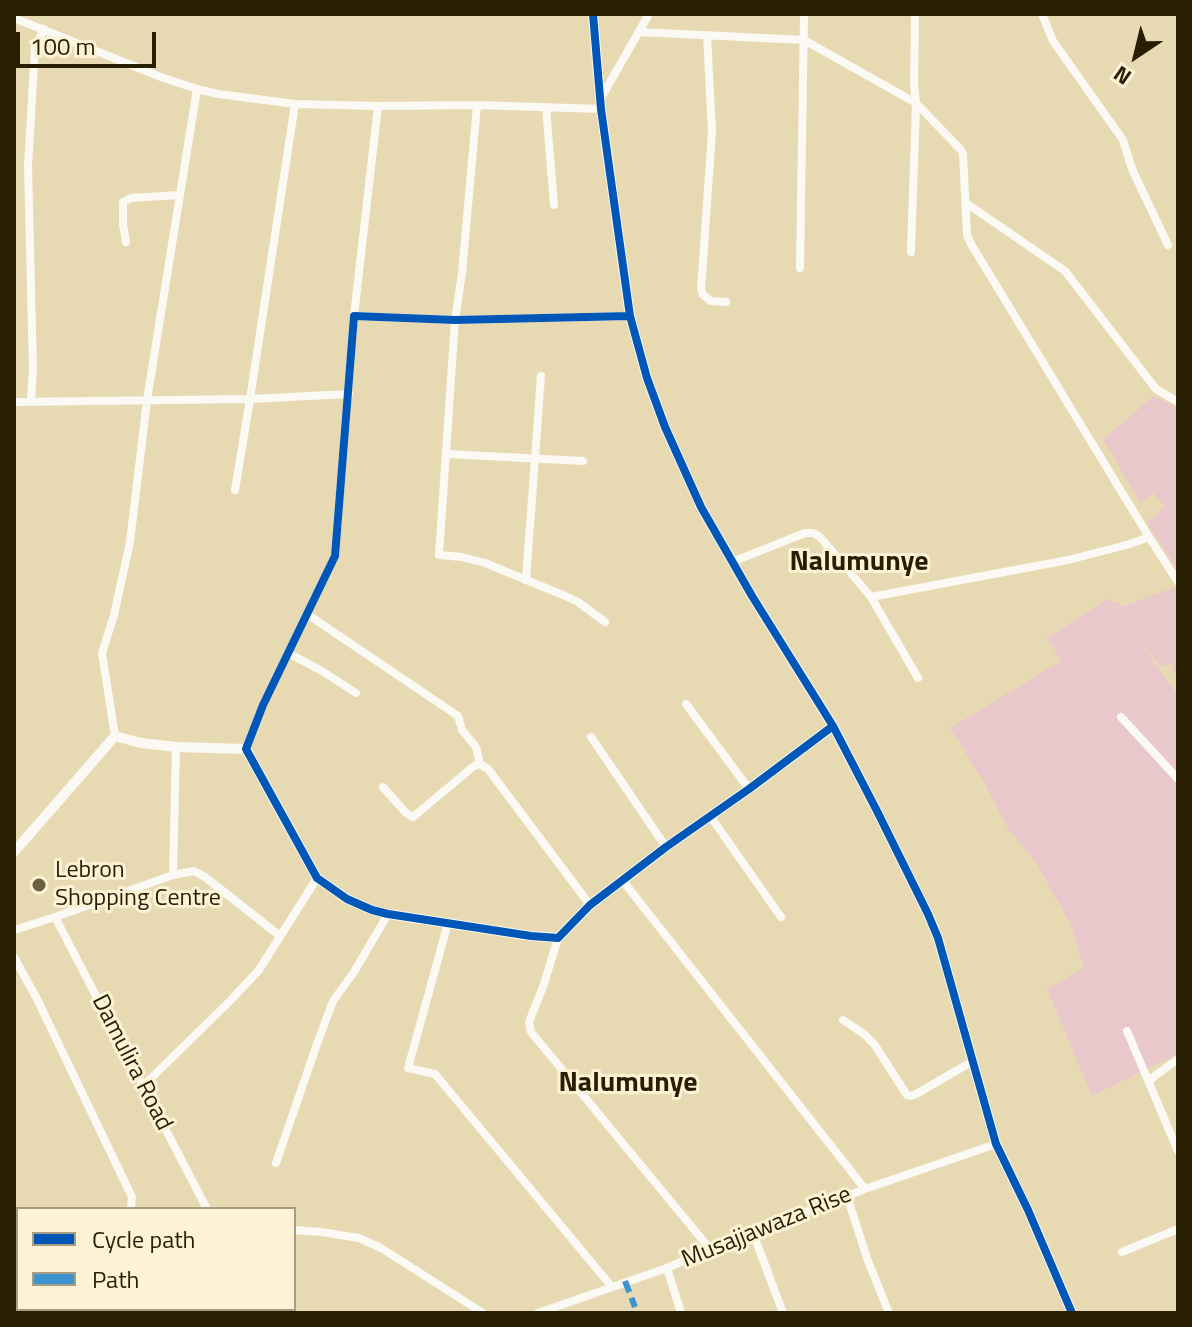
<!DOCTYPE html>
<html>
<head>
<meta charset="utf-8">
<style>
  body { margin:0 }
  #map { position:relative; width:1192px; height:1327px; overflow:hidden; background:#e7dab2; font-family:"Titillium Web",sans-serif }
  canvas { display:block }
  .frame { position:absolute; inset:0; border:16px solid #281f02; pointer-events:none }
  .legend { position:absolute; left:16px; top:1207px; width:280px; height:104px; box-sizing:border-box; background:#fcf3d7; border:2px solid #a79e82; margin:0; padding:10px 14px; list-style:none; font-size:24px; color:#281f02 }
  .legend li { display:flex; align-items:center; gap:16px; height:40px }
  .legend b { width:40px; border:2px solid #a79e82 }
  .north { position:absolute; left:1096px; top:16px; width:80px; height:80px; -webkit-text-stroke:6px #fcf3d7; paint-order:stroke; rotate:215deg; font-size:22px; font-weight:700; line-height:32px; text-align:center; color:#281f02 }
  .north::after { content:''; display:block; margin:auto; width:28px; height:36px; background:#281f02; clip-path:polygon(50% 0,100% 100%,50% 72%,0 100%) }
  .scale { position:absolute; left:16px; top:32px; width:140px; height:36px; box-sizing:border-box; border:4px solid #281f02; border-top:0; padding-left:10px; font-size:24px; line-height:28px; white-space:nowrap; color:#281f02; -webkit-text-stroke:6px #fcf3d7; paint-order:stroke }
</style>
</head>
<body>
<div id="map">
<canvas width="1192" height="1327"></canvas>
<div class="frame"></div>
<ul class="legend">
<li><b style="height:10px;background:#0057b8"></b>Cycle path</li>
<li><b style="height:10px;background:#3c94d1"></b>Path</li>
</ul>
<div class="north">N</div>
<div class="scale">100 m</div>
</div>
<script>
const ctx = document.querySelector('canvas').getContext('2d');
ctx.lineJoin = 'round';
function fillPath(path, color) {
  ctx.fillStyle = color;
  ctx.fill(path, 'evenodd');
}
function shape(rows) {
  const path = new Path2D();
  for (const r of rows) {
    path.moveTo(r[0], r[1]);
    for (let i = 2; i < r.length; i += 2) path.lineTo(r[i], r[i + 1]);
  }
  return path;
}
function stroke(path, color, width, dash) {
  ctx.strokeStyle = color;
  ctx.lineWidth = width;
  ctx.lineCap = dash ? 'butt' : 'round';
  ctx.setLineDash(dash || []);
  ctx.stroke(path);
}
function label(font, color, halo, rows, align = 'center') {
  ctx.font = font + ' "Titillium Web",sans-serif';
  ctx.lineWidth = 6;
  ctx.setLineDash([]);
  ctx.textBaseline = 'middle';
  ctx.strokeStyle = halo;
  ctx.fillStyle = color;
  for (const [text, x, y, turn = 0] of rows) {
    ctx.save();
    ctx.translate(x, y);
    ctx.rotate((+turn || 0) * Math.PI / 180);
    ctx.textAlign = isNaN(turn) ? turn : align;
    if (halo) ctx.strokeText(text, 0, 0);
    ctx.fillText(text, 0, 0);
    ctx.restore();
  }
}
fillPath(shape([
  [1154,396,1178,408,1178,571,1146,521,1154,517,1165,506,1153,493,1141,504,1103,439],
  [1177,586,1178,681,1171,663,1162,668,1144,646,1154,663,1178,695,1178,1054,1092,1096,1047,989,1084,968,1070,923,1035,861,1008,829,982,779,950,728,1061,661,1047,638,1107,599,1125,606]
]), '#e9c8cc');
stroke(shape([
  [1042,14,1053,41,1123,140,1132,169,1168,245],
  [14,18,161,77,197,89,218,94,295,104,378,106,477,105,601,109],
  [639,32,804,40,916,103,911,252],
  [707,35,712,132,701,289,703,295,711,301,726,302],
  [601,98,649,14],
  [477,105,462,273,455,320,439,555,462,557,485,563,563,595,578,602,605,622],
  [546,108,554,205],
  [966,203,1065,271,1156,389,1178,402],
  [126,242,123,224,123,202,131,198,179,195],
  [800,268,804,14],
  [354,316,378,106],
  [31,401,33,370,28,166,35,48,44,29],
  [14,402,250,399,349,394],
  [447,454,583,461],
  [235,490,250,399,295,104],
  [1149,537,1178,582],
  [732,562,805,533,813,533,820,537,871,597,918,678],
  [526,580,541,376],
  [871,597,1068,560,1130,544,1149,537,971,244,967,235,963,154,961,150,916,103,914,83,915,14],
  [307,614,458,716,462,730,476,747,480,764,488,769,590,905],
  [288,653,322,671,356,693],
  [686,704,749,789],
  [1121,717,1178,779],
  [115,736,102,653,114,615,130,542,147,400,197,89],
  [591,737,666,847],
  [246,749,263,705,335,556,354,316,455,320,630,316],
  [383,787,406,813,413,817,474,766,480,764],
  [710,816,781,917],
  [173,875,176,747],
  [623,881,865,1189],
  [55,917,207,1209],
  [448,923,408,1068,435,1074,612,1287],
  [14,930,55,917,173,875,194,871,205,877,280,936],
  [558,938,544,984,529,1022,531,1032,710,1249],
  [14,957,37,999,132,1197,131,1209],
  [843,1020,864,1034,874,1044,907,1095,911,1096,918,1093,973,1061],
  [1127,1031,1178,1151],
  [1148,1081,1178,1059],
  [143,1086,230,1001,259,970,317,878],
  [276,1163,317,1044,333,1001,354,972,388,914],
  [847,1196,868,1261,889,1313],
  [294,1230,321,1232,359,1238,381,1248,483,1313],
  [753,1233,783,1313],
  [1122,1252,1178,1229],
  [667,1268,681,1313],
  [140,1309,142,1313],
  [248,1309,249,1313],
  [538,1313,667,1268,710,1249,865,1189,996,1144]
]), '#fbf9f3', 8);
stroke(shape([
  [593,14,601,109,630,316,647,378,665,427,701,507,752,596,833,726,877,811,928,914,938,938,996,1144,1028,1210,1072,1313],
  [14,852,115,736,141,743,176,747,246,749,317,878,347,899,372,910,388,914,531,936,558,938,590,905,666,847,749,789,833,726]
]), '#fbf9f3', 10);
stroke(shape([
  [625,1281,635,1307]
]), '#3c94d1', 6, [12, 6]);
stroke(shape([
  [593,14,601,109,630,316,647,378,665,427,701,507,752,596,833,726,877,811,928,914,938,938,996,1144,1028,1210,1072,1313],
  [630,316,455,320,354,316,335,556,263,705,246,749,317,878,347,899,372,910,388,914,531,936,558,938,590,905,666,847,749,789,833,726]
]), '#0057b8', 8);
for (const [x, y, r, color] of [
  [39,885,8,"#6b6040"]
]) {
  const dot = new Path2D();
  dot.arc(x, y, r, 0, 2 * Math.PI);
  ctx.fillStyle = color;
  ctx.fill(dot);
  stroke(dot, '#fcf3d7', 3);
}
label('24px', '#281f02', '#fcf3d7', [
  ["Lebron",55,871],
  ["Shopping Centre",55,899]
], 'left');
label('24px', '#281f02', '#fcf3d7', [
  ["Damulira Road",131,1063,63],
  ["Musajjawaza Rise",767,1228,-22]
]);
label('bold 28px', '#281f02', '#fcf3d7', [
  ["Nalumunye",859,563],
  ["Nalumunye",628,1084]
]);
</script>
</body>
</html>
